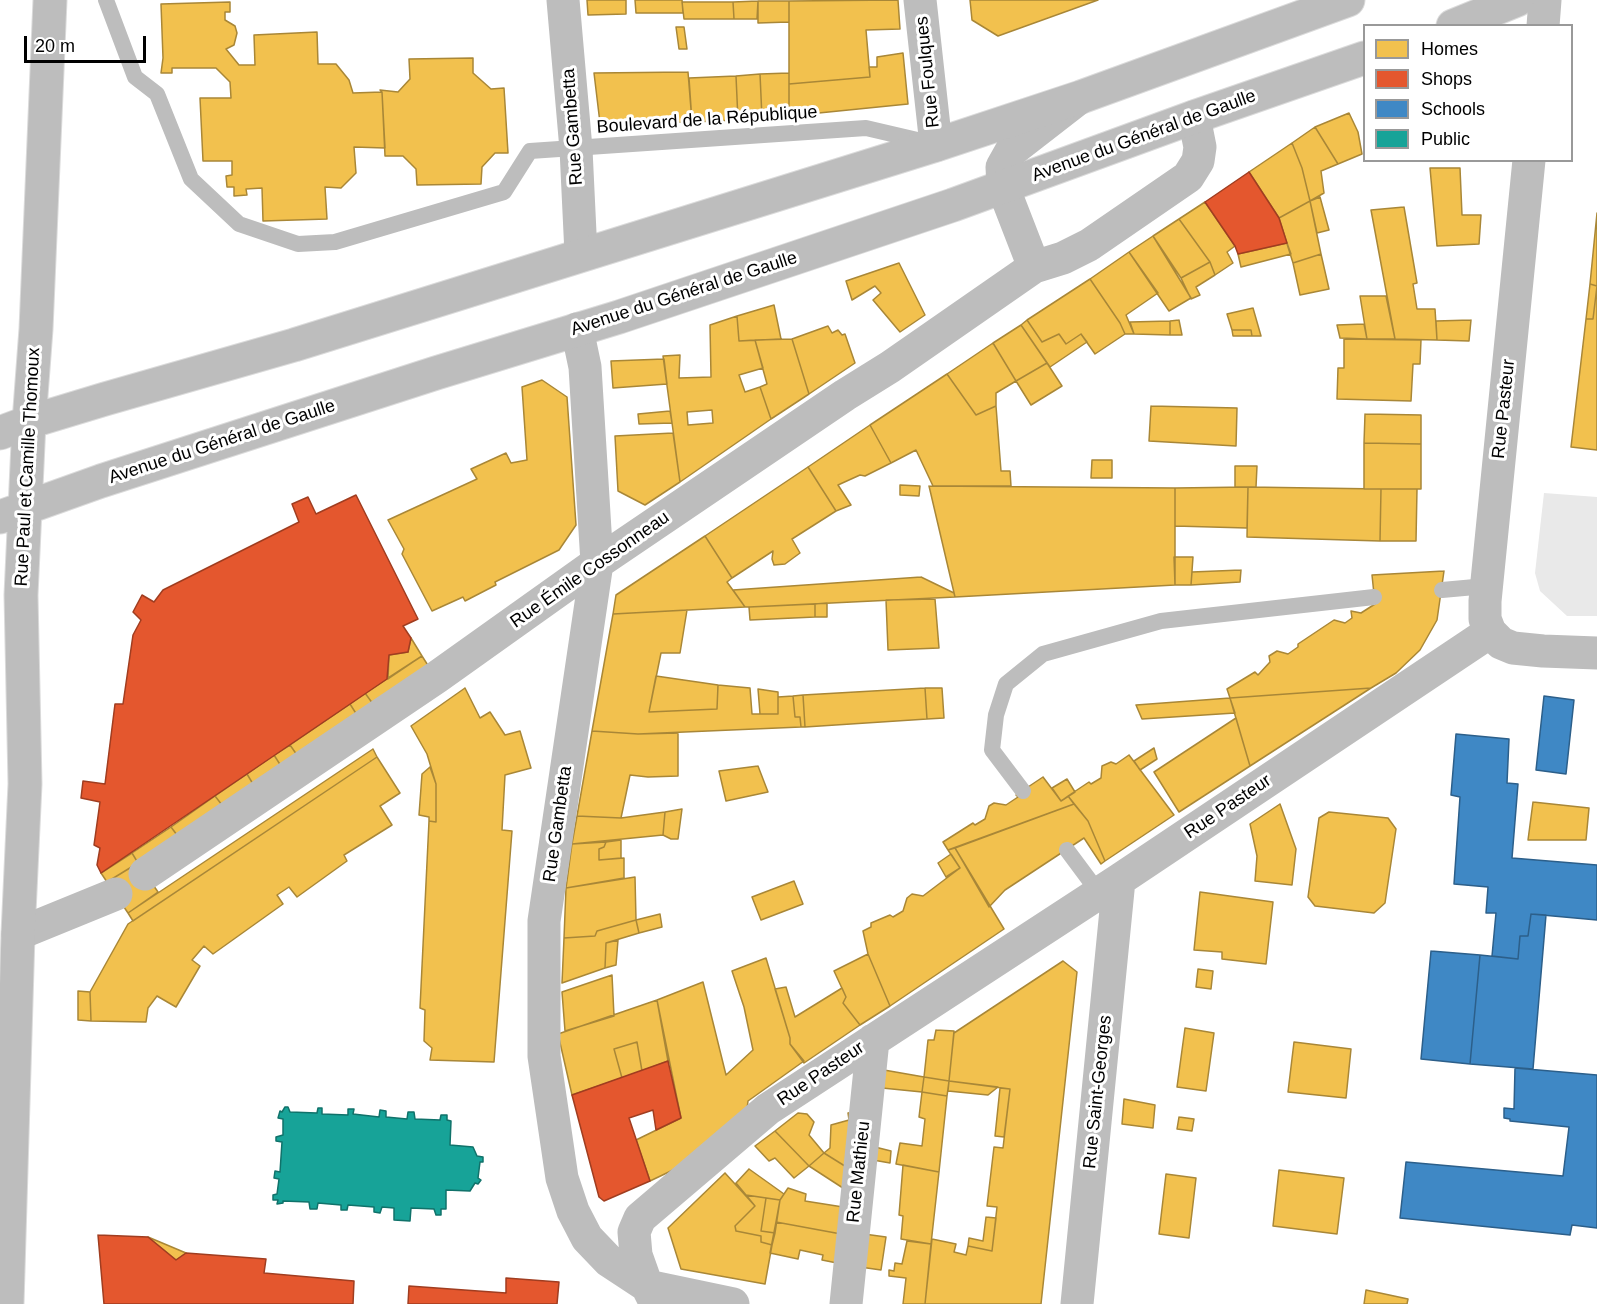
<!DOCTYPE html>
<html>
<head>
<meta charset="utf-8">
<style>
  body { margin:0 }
  #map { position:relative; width:1597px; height:1304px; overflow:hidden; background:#fff; font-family:Arial,sans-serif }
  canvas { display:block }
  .legend { position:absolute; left:1363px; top:24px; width:210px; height:138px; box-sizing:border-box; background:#fff; border:2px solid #999; margin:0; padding:8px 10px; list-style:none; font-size:18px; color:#000 }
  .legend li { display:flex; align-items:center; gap:12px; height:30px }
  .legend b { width:30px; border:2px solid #999 }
  .scale { position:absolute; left:24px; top:36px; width:122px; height:27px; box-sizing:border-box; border:3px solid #000; border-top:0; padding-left:8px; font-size:18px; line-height:21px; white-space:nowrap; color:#000; -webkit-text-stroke:4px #fff; paint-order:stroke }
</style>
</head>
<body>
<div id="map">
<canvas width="1597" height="1304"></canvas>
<ul class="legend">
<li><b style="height:16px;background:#f2c14e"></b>Homes</li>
<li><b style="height:16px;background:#e4572e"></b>Shops</li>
<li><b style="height:16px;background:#3f88c5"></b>Schools</li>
<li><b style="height:16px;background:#17a398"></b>Public</li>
</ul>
<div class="scale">20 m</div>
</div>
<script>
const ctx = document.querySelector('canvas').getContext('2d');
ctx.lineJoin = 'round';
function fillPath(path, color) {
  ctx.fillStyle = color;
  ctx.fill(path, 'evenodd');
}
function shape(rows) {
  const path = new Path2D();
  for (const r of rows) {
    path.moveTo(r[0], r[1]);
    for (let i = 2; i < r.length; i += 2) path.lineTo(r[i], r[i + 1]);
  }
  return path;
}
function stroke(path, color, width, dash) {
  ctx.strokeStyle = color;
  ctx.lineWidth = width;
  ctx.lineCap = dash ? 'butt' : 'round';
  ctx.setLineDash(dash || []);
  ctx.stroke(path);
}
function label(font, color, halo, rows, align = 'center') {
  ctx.font = font + ' Arial,sans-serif';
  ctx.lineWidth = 6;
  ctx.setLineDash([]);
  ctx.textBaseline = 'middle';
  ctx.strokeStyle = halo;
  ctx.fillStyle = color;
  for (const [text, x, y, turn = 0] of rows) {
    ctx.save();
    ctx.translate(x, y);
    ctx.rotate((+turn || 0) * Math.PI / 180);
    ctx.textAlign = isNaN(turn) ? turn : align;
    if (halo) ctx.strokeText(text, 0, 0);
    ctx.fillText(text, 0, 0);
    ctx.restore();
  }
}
fillPath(shape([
  [1544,493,1597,497,1597,616,1567,616,1540,591,1535,573]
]), '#e9e9e9');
const homes = shape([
  [587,0,626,0,626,14,588,15,587,0],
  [635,0,682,0,683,13,636,13,635,0],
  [898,0,900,29,866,30,870,77,789,84,789,1,898,0],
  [970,0,1098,0,998,36,972,20,970,0],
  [758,1,757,19,734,19,733,2,758,1],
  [758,1,789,1,789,22,758,23,758,1],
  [230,2,230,12,225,12,225,20,235,26,237,33,234,45,226,49,239,65,255,65,254,35,317,32,318,64,336,64,349,80,353,93,382,92,385,148,354,147,356,173,341,188,325,187,327,219,263,221,262,188,246,189,247,195,234,196,234,187,227,187,226,176,232,175,232,161,203,161,200,98,231,98,230,82,216,68,172,68,172,73,161,73,163,58,161,4,230,2],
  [682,2,733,2,734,19,684,19,682,2],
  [676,27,684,27,687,49,679,49,676,27],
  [903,53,908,104,789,116,789,84,870,77,869,67,877,67,877,57,903,53],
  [473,58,473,73,491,89,504,88,508,153,495,153,482,167,481,184,417,185,416,169,403,156,385,156,382,92,380,90,398,92,410,79,409,59,473,58],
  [688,72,692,122,600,123,594,73,688,72],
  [789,73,789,116,762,118,760,74,789,73],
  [760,74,762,118,738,120,736,76,760,74],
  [736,76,738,120,692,122,689,78,736,76],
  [1349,113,1358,132,1362,154,1338,164,1315,127,1349,113],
  [1315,127,1338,164,1321,171,1324,193,1310,201,1302,168,1292,143,1315,127],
  [1292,143,1302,168,1310,201,1279,218,1249,172,1292,143],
  [1430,168,1460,168,1462,215,1481,215,1479,244,1437,246,1430,168],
  [1320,197,1329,230,1317,233,1310,201,1320,197],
  [1310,201,1321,254,1293,263,1279,218,1310,201],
  [1205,202,1235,246,1227,252,1233,263,1215,275,1210,262,1179,219,1205,202],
  [1404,207,1417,283,1413,284,1417,309,1435,309,1437,340,1395,339,1371,210,1404,207],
  [1597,213,1597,450,1571,447,1586,319,1593,319,1597,286,1590,284,1597,213],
  [1179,219,1210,262,1181,278,1153,236,1179,219],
  [1153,236,1191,298,1169,311,1129,252,1153,236],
  [1287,243,1291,254,1241,267,1238,254,1287,243],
  [1129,252,1158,293,1126,315,1134,334,1125,334,1120,323,1090,279,1129,252],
  [1321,254,1329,289,1300,295,1293,263,1321,254],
  [1210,262,1215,275,1196,287,1200,295,1191,299,1181,278,1210,262],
  [899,263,925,315,900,332,873,300,881,293,875,286,852,300,846,281,899,263],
  [1090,279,1120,323,1125,334,1095,354,1081,334,1066,344,1059,334,1042,342,1027,320,1090,279],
  [1590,284,1597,286,1593,319,1586,319,1590,284],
  [1360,296,1386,296,1395,339,1367,339,1360,296],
  [774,305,781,339,739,341,737,316,774,305],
  [1253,308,1261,336,1252,336,1251,330,1232,330,1227,314,1253,308],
  [737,316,739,341,755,340,763,368,739,375,745,392,760,387,771,419,680,482,663,356,680,355,679,378,711,377,710,325,737,316],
  [712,410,713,423,688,425,687,412,712,410],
  [1027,320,1042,342,1059,334,1066,344,1081,334,1087,342,1050,367,1021,325,1027,320],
  [1179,320,1182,335,1170,335,1170,321,1179,320],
  [1471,320,1469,341,1437,340,1436,321,1471,320],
  [1170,321,1170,335,1134,334,1130,322,1170,321],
  [1364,324,1367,339,1340,338,1337,325,1364,324],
  [1021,325,1047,363,1016,381,993,343,1021,325],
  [828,326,832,333,838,330,842,335,845,334,855,363,809,394,792,339,828,326],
  [1232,330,1251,330,1252,336,1233,336,1232,330],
  [792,339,809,394,771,419,760,387,767,384,755,340,792,339],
  [1344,339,1421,340,1420,364,1413,364,1411,401,1337,399,1338,368,1344,368,1344,339],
  [993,343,1016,381,996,393,996,406,976,415,947,374,993,343],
  [664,359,667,384,613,388,611,361,664,359],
  [1047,363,1062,386,1031,405,1016,381,1047,363],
  [947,374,976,415,996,406,1001,471,1010,471,1011,486,933,486,916,450,891,463,870,425,947,374],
  [542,380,567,397,576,525,559,550,495,582,496,585,465,601,463,597,432,611,402,554,404,549,388,520,477,479,471,469,506,453,511,463,527,460,522,387,542,380],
  [1151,406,1237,408,1236,446,1149,441,1151,406],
  [670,411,672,423,639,424,638,414,670,411],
  [1365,414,1421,415,1421,444,1364,443,1365,414],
  [870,425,891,463,865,476,860,475,838,485,851,505,836,511,808,467,870,425],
  [673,433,680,482,645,505,618,491,615,436,673,433],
  [1364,443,1421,444,1421,489,1364,489,1364,443],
  [1092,460,1112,460,1112,478,1091,478,1092,460],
  [1235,466,1257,466,1256,487,1235,487,1235,466],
  [808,467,836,511,792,539,800,553,785,564,774,565,772,559,773,551,732,578,705,536,808,467],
  [900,485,920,486,919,496,900,495,900,485],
  [929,486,1175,488,1175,585,955,597,929,486],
  [1248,487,1247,528,1175,526,1175,488,1248,487],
  [1248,487,1381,489,1380,541,1247,537,1248,487],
  [1381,489,1417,489,1416,541,1380,541,1381,489],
  [705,536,732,578,727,582,745,607,613,614,616,595,705,536],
  [1174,557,1193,557,1191,585,1175,585,1174,557],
  [1241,570,1240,582,1191,585,1192,572,1241,570],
  [1444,571,1437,620,1420,650,1396,673,1371,688,1230,698,1227,689,1255,672,1258,675,1270,662,1269,656,1277,651,1288,654,1298,647,1298,644,1334,620,1345,623,1352,618,1351,611,1361,613,1375,604,1372,575,1444,571],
  [921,577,954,593,955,597,749,607,745,607,733,590,921,577],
  [935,599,939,648,888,650,886,600,935,599],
  [827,603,827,617,815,617,815,604,827,603],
  [815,604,815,617,750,620,749,607,815,604],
  [687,610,680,653,661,653,649,712,717,709,718,685,750,688,752,714,778,714,778,697,793,696,795,717,800,717,801,727,638,734,592,731,613,614,687,610],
  [411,638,422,656,388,679,389,655,408,652,411,638],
  [422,656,429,667,373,704,365,693,422,656],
  [656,676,718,685,717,709,649,712,656,676],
  [465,688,480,718,490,712,505,735,520,731,531,768,505,775,502,830,512,831,494,1062,430,1060,432,1048,424,1041,425,1010,420,1008,429,821,436,822,436,784,427,754,411,726,465,688],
  [925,688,942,688,944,718,927,719,925,688],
  [925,688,927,719,805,727,803,695,925,688],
  [1371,688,1250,766,1230,698,1371,688],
  [758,689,778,692,778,714,760,714,758,689],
  [365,693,373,704,357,715,350,704,365,693],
  [803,695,805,727,801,727,800,717,795,717,793,696,803,695],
  [1230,698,1235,713,1142,719,1136,705,1230,698],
  [350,704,357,715,297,755,290,745,350,704],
  [1236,718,1250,766,1179,812,1154,772,1236,718],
  [592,731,638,734,678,733,678,776,648,777,630,775,621,818,577,816,592,731],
  [290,745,297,755,281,766,274,755,290,745],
  [1154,748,1157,759,1140,770,1134,761,1154,748],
  [373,749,377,757,133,921,128,913,373,749],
  [274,755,281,766,253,784,247,774,274,755],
  [1129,755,1174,815,1105,861,1088,821,1068,796,1089,782,1091,784,1101,778,1102,766,1111,762,1116,764,1129,755],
  [377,757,400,793,380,806,392,825,344,855,347,861,297,897,289,887,277,895,283,904,213,954,204,946,192,960,200,966,176,1007,157,996,148,1008,146,1022,91,1021,90,992,128,924,377,757],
  [758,766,768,792,726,801,719,771,758,766],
  [430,767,436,784,436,822,429,821,429,817,419,815,422,774,430,767],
  [247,774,253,784,222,805,215,796,247,774],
  [1043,777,1061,801,1068,796,1074,804,948,850,943,842,973,823,975,825,985,819,989,806,994,803,1006,805,1018,797,1016,795,1043,777],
  [1067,779,1075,792,1061,801,1052,788,1067,779],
  [215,796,222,805,177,835,171,827,215,796],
  [1533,802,1589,808,1586,840,1528,840,1533,802],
  [1074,804,1088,821,1105,861,1101,864,1084,838,1005,890,989,907,955,848,1074,804],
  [1280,804,1296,849,1292,885,1255,881,1257,856,1250,824,1280,804],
  [682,809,678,839,671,839,663,835,665,812,682,809],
  [665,812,663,835,572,844,577,816,621,818,665,812],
  [1329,812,1388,818,1396,829,1385,903,1374,913,1315,906,1308,897,1319,818,1329,812],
  [171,827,177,835,138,863,132,853,171,827],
  [621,840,621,858,599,860,599,849,604,847,606,842,621,840],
  [606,842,604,847,599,849,599,860,624,858,624,878,566,888,572,844,606,842],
  [955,848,1004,929,890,1006,868,954,863,931,871,927,871,923,890,915,893,917,903,911,907,898,912,894,923,896,960,868,948,850,955,848],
  [132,853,138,863,107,882,101,873,132,853],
  [951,854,960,868,946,877,938,863,951,854],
  [138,863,158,892,128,913,107,882,138,863],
  [635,877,636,920,597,931,595,936,564,938,566,888,635,877],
  [794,881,803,904,761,920,752,897,794,881],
  [1200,892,1273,902,1266,964,1222,959,1222,952,1194,950,1200,892],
  [660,914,662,927,639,933,636,920,660,914],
  [636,920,639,933,606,943,605,968,562,983,564,938,595,936,597,931,636,920],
  [618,940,616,965,605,968,606,943,618,940],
  [868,954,890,1006,860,1025,843,1003,846,997,834,971,868,954],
  [766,958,790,1038,790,1044,804,1061,748,1101,747,1109,694,1160,650,1181,636,1140,681,1118,657,1000,703,982,726,1075,753,1050,744,1007,732,971,766,958],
  [1063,961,1077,972,1041,1304,925,1304,932,1239,956,1244,954,1252,966,1255,968,1246,992,1251,997,1207,987,1206,994,1147,1003,1148,1010,1089,949,1081,954,1033,1063,961],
  [1198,969,1213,971,1211,989,1196,987,1198,969],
  [612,975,614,1016,565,1031,562,992,612,975],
  [786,987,795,1017,842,988,846,997,843,1003,860,1025,804,1063,790,1044,790,1038,775,989,786,987],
  [78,991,90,992,91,1021,78,1020,78,991],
  [657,1000,668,1061,642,1071,637,1042,614,1049,622,1078,572,1095,558,1034,657,1000],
  [1185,1028,1214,1033,1206,1091,1177,1087,1185,1028],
  [936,1030,954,1031,949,1081,924,1077,928,1040,934,1040,936,1030],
  [637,1042,642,1071,622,1078,614,1049,637,1042],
  [1294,1042,1351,1049,1346,1098,1288,1092,1294,1042],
  [884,1070,924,1077,922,1092,882,1088,884,1070],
  [924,1077,949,1081,947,1096,922,1092,924,1077],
  [949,1081,998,1087,988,1095,948,1091,949,1081],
  [1000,1088,1010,1089,1004,1137,995,1136,1000,1088],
  [922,1092,947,1096,939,1172,896,1164,900,1143,922,1146,925,1119,919,1117,922,1092],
  [1124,1099,1155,1105,1153,1128,1122,1124,1124,1099],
  [855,1112,848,1168,824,1153,830,1148,831,1125,849,1120,848,1113,855,1112],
  [798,1113,807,1114,814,1122,809,1135,824,1153,809,1166,775,1131,798,1113],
  [1179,1117,1194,1119,1192,1131,1177,1129,1179,1117],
  [775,1131,809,1166,794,1178,775,1158,769,1161,755,1146,775,1131],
  [875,1147,891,1151,890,1163,873,1160,875,1147],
  [824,1153,848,1168,846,1190,809,1166,824,1153],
  [903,1165,939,1172,931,1244,901,1239,903,1216,899,1215,903,1165],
  [749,1169,784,1194,780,1200,746,1195,736,1183,749,1169],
  [1279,1170,1344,1178,1337,1234,1273,1226,1279,1170],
  [725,1173,755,1206,735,1226,736,1231,761,1236,761,1242,772,1245,765,1284,681,1269,668,1228,725,1173],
  [1166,1174,1196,1178,1189,1238,1159,1234,1166,1174],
  [788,1188,806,1194,805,1201,843,1207,841,1234,776,1222,780,1200,788,1188],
  [746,1195,766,1198,761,1231,775,1233,772,1245,761,1242,761,1236,736,1231,735,1226,755,1206,746,1195],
  [766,1198,780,1200,775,1233,761,1231,766,1198],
  [986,1217,996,1218,992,1251,968,1246,969,1238,983,1241,986,1217],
  [776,1222,841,1234,837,1263,822,1260,823,1255,800,1250,798,1259,770,1253,776,1222],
  [864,1234,886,1237,881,1270,860,1267,864,1234],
  [148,1237,186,1253,176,1260,148,1237],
  [907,1241,931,1244,925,1304,903,1304,906,1278,889,1276,889,1270,894,1271,895,1263,902,1264,907,1241],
  [1366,1290,1408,1299,1407,1304,1364,1304,1366,1290]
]);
fillPath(homes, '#f2c14e');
stroke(homes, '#a98737', 1.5);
const shops = shape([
  [1249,172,1279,218,1287,243,1238,254,1235,246,1205,202,1249,172],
  [356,495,418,619,403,626,411,638,408,652,389,655,387,679,101,873,97,865,100,848,94,845,100,802,81,798,83,781,105,784,115,704,123,704,133,635,141,620,133,612,142,595,154,602,163,590,299,522,292,504,308,497,316,514,356,495],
  [668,1061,681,1118,656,1130,653,1110,629,1118,650,1181,604,1201,599,1197,572,1095,668,1061],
  [98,1235,148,1237,176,1260,186,1253,266,1259,264,1273,354,1281,353,1304,104,1304,98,1235],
  [506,1278,559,1282,557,1304,408,1304,409,1286,506,1293,506,1278]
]);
fillPath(shops, '#e4572e');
stroke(shops, '#a03d20', 1.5);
const schools = shape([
  [1544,696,1574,700,1566,774,1536,770,1544,696],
  [1456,734,1509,739,1507,783,1518,784,1512,858,1597,865,1597,920,1531,914,1528,936,1520,936,1518,959,1492,956,1496,913,1486,913,1488,887,1454,884,1460,797,1451,795,1456,734],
  [1531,914,1546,915,1533,1069,1470,1064,1480,955,1518,959,1520,936,1528,936,1531,914],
  [1431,951,1480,955,1470,1064,1421,1059,1431,951],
  [1515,1068,1597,1075,1597,1228,1572,1225,1570,1235,1400,1218,1406,1162,1563,1176,1569,1127,1510,1121,1510,1119,1504,1118,1504,1108,1514,1109,1515,1068]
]);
fillPath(schools, '#3f88c5');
stroke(schools, '#2c5f8a', 1.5);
const public = shape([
  [285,1107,288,1107,290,1112,317,1113,318,1108,322,1108,322,1114,348,1115,348,1109,354,1109,353,1114,379,1117,380,1110,386,1111,386,1117,407,1119,408,1112,414,1112,415,1119,440,1120,441,1115,447,1115,447,1120,451,1121,450,1145,473,1147,477,1156,483,1157,483,1162,480,1162,478,1178,481,1180,478,1184,475,1183,470,1191,446,1190,446,1209,441,1209,441,1215,436,1215,434,1209,411,1208,410,1221,394,1220,394,1208,382,1207,380,1213,374,1212,374,1207,348,1205,347,1210,341,1210,341,1205,318,1203,317,1209,310,1209,309,1202,283,1201,283,1203,277,1204,278,1200,273,1200,273,1195,277,1194,279,1179,274,1178,275,1171,280,1172,282,1142,276,1141,276,1137,283,1135,283,1119,278,1118,280,1111,282,1112,285,1107]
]);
fillPath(public, '#17a398');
stroke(public, '#10726a', 1.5);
const primary = shape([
  [1453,26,1517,0],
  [0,433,29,422,105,399,294,345,936,145,1081,97,1348,0],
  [0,517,101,481,436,373,619,317,953,205,1194,117,1364,58],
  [7,1304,18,934,25,784,21,595,29,422,36,329,50,0]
]);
stroke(primary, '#dbdbdb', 35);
stroke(shape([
  [106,0,135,77,157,94,191,179,239,224,298,244,335,242,504,192,530,151,866,128,926,142],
  [1442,590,1486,586],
  [1023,791,992,750,996,715,1006,684,1043,654,1161,621,1374,597],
  [1067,850,1099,893]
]), '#bdbdbd', 16);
stroke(shape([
  [563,0,576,149,581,254],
  [920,0,936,145],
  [1543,26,1545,0],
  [1529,160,1485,601,1485,619,1490,632,1501,643,1513,648,1543,651,1597,653],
  [1034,267,1003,187,1002,167,1011,151,1078,99],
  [577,329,585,367,597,563,544,921,544,1056,562,1178,573,1211,587,1238,609,1261,647,1286,733,1304],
  [145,874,437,677,597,563,845,395,890,367,1034,267,1063,258,1089,245,1188,177,1198,161,1200,147,1194,117],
  [18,934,116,894],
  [656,1304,647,1286,636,1255,634,1232,640,1218,768,1109,1119,880,1490,632],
  [846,1304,873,1040],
  [1077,1304,1119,880]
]), '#bdbdbd', 33);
stroke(primary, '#bdbdbd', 33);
label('18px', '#000', '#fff', [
  ["Rue Foulques",928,72,-96],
  ["Boulevard de la République",707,120,-4],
  ["Rue Gambetta",573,127,-94],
  ["Avenue du Général de Gaulle",1144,136,-20],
  ["Avenue du Général de Gaulle",684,294,-18],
  ["Rue Pasteur",1504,409,-84],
  ["Avenue du Général de Gaulle",222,442,-18],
  ["Rue Paul et Camille Thomoux",28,467,-87],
  ["Rue Émile Cossonneau",590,570,-35],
  ["Rue Pasteur",1228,807,-34],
  ["Rue Gambetta",558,824,-82],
  ["Rue Pasteur",821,1074,-34],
  ["Rue Saint-Georges",1098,1092,-84],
  ["Rue Mathieu",859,1172,-84]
]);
</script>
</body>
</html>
